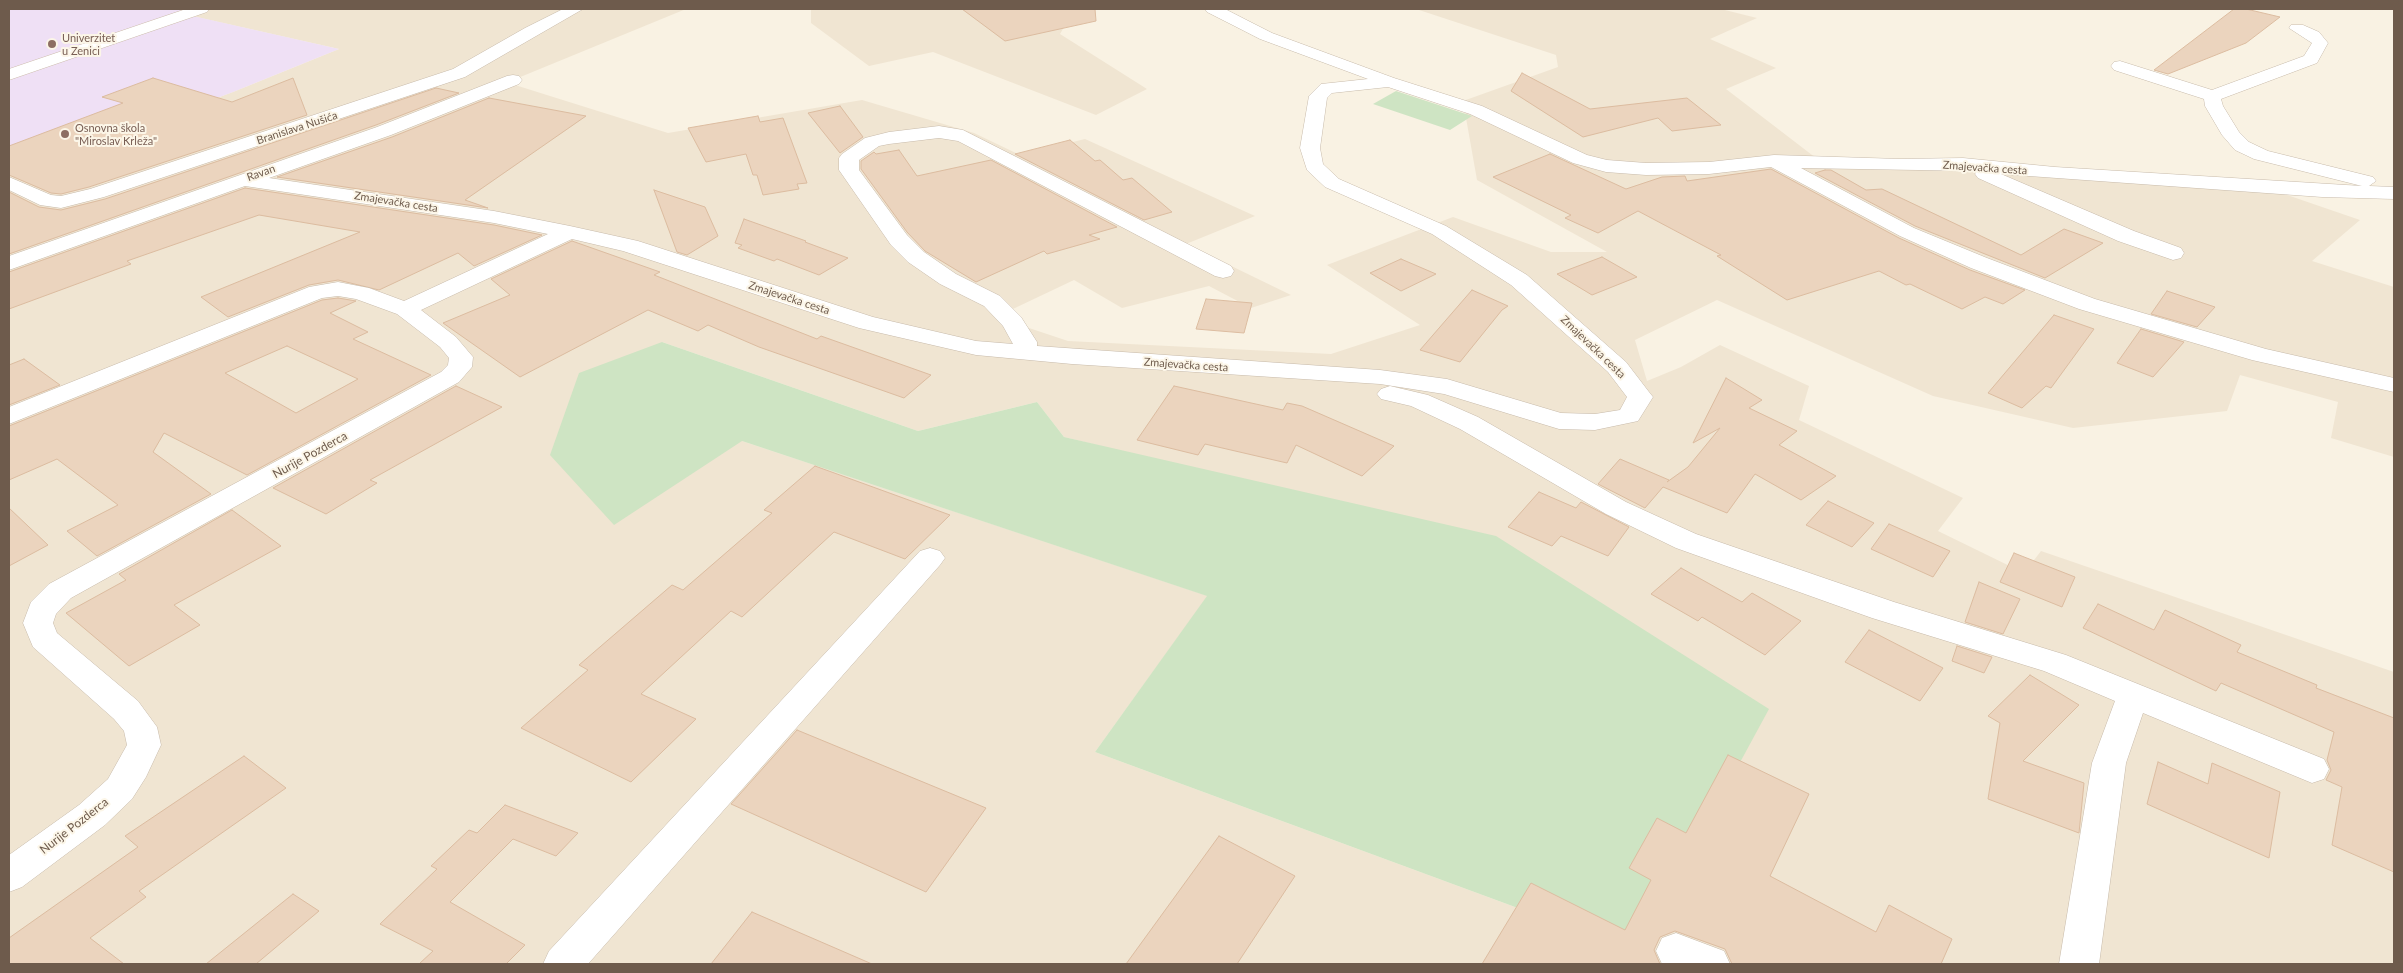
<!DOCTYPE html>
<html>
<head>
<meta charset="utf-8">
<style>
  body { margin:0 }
  #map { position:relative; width:2403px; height:973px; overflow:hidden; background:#f9f2e3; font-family:Lato,sans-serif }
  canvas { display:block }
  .frame { position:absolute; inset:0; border:10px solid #6e5b4c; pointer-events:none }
</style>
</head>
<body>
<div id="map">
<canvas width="2403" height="973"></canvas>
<div class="frame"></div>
</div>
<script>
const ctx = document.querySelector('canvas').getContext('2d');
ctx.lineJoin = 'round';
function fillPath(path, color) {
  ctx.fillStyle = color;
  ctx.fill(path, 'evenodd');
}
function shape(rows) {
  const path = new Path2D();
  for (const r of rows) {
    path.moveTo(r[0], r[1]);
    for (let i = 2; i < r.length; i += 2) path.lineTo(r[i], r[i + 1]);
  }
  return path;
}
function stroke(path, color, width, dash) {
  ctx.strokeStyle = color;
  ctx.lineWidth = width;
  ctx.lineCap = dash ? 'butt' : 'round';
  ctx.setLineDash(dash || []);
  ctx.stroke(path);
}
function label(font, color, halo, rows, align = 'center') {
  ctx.font = font + ' Lato,sans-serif';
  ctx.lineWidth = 4;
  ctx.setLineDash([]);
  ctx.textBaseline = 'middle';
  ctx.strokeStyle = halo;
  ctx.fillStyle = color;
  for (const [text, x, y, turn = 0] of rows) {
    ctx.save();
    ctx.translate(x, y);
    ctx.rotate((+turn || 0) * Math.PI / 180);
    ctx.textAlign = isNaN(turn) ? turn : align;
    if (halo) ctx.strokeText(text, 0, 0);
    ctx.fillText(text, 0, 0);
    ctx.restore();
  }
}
fillPath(shape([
  [197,9,686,9,513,80,515,85,668,133,862,100,974,133,1020,155,1085,139,1255,216,1186,244,1291,295,1251,308,1209,286,1122,308,1074,280,996,317,1068,341,1331,354,1420,325,1327,265,1453,217,1551,252,1607,252,1477,180,1463,101,1558,67,1556,55,1416,9,1721,9,1757,18,1710,39,1776,68,1726,89,1829,168,1980,166,2258,185,2360,220,2312,261,2394,287,2394,457,2331,438,2338,402,2240,375,2227,411,2073,428,1933,396,1717,300,1635,340,1647,381,1681,367,1720,345,1809,386,1799,420,1963,498,1938,531,2024,573,2041,551,2394,672,2394,964,9,964,9,175,233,92,339,49,183,14],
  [662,342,918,431,1037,402,1064,437,1194,469,1637,952,1095,752,1208,596,742,441],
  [811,9,1123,9,1074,10,1060,34,1147,89,1096,115,933,52,869,66,811,23]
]), '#f0e5d2');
fillPath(shape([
  [9,9,197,9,184,14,339,49,233,92,9,175]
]), '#efe0f5');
fillPath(shape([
  [1396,91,1472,116,1450,130,1373,104],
  [662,342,918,431,1037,402,1064,437,1496,536,1769,709,1637,952,1095,752,1207,596,742,441,614,525,550,455,579,373]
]), '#cee4c3');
const building = shape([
  [962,9,1095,9,1096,21,1005,41,962,9],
  [2234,9,2246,9,2280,17,2246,43,2168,74,2154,70,2234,9],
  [1522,73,1590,109,1687,98,1721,125,1672,131,1658,118,1583,137,1511,91,1522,73],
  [153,78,232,102,293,78,307,115,89,187,61,194,51,193,9,175,9,146,123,103,102,97,153,78],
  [436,88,459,93,376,125,9,254,9,192,39,207,61,210,105,199,436,88],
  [489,98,586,116,465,200,488,208,277,177,392,137,489,98],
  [840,106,863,137,840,153,808,113,840,106],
  [758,116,760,122,783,118,807,183,797,184,799,189,763,195,757,175,753,175,746,154,706,162,688,128,758,116],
  [1070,140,1095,161,1100,160,1123,180,1132,178,1172,212,1144,220,1015,154,1070,140],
  [899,150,917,176,991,160,1117,227,1089,235,1100,239,1047,254,1044,251,976,282,925,251,907,232,861,169,861,161,874,152,876,154,899,150],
  [1550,154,1626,189,1662,177,1685,176,1687,181,1771,169,1899,238,1970,270,2025,290,2003,304,1985,297,1962,309,1910,284,1906,285,1879,271,1787,300,1717,256,1721,255,1638,211,1598,233,1565,218,1571,215,1493,177,1550,154],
  [1825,170,1831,170,1866,190,1882,189,2021,255,2064,229,2103,243,2045,278,1915,226,1815,173,1825,170],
  [245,188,494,225,542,235,474,266,458,253,379,290,338,280,309,285,228,317,201,297,360,232,259,215,127,261,131,264,9,309,9,272,245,188],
  [654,190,705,207,718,236,687,255,677,252,654,190],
  [744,219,806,241,805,242,848,258,819,275,777,259,774,261,738,248,742,245,735,243,744,219],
  [572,241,660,272,654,275,817,339,821,336,931,375,904,398,759,347,708,325,698,331,648,310,520,377,443,323,510,295,491,279,572,241],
  [1602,257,1637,277,1592,295,1557,274,1602,257],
  [1401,259,1436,274,1401,291,1370,273,1401,259],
  [1472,290,1508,306,1502,310,1460,362,1420,350,1472,290],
  [2167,291,2215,307,2197,327,2151,314,2167,291],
  [338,298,356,301,330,313,368,332,353,339,431,375,247,475,164,433,153,452,211,494,97,556,67,531,118,505,57,459,9,480,9,426,322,300,338,298],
  [287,346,358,379,296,413,225,373,287,346],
  [1206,299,1252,303,1244,333,1196,329,1206,299],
  [2054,315,2094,329,2051,388,2046,386,2022,408,1988,393,2054,315],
  [2141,329,2184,342,2153,377,2117,363,2141,329],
  [24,359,60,385,9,405,9,365,24,359],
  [1726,378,1762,400,1749,408,1797,431,1779,445,1836,476,1801,500,1755,474,1727,513,1663,487,1645,508,1598,484,1620,459,1669,480,1667,482,1688,467,1720,428,1693,443,1726,378],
  [456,386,502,407,370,480,377,483,326,514,273,488,456,386],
  [1174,386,1283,410,1287,403,1302,406,1394,446,1362,476,1296,445,1287,463,1205,444,1198,455,1137,440,1174,386],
  [815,466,950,515,905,559,834,532,742,617,731,611,641,694,696,719,631,782,521,728,588,670,579,665,672,585,683,590,772,513,764,510,815,466],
  [1539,492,1576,508,1581,502,1629,527,1608,556,1561,536,1552,546,1508,527,1539,492],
  [1828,501,1874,523,1852,547,1806,525,1828,501],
  [9,508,48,545,9,566,9,508],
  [232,510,281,546,174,605,200,625,129,666,66,613,126,580,119,574,232,510],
  [1889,524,1950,551,1933,577,1871,549,1889,524],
  [2014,553,2075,577,2062,607,2000,582,2014,553],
  [1681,568,1742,602,1752,593,1801,621,1765,655,1702,617,1698,621,1651,594,1681,568],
  [1979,582,2020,599,2003,634,1965,622,1979,582],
  [2098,604,2154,630,2165,610,2241,645,2237,652,2317,685,2316,688,2394,718,2394,872,2332,845,2342,787,2326,780,2331,770,2327,760,2334,732,2221,683,2216,691,2083,628,2098,604],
  [1869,630,1943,668,1920,701,1845,662,1869,630],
  [1957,646,1992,657,1984,673,1952,661,1957,646],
  [2030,675,2079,705,2023,761,2084,783,2079,833,1988,799,2000,723,1988,716,2030,675],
  [797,730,986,808,926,892,731,804,797,730],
  [1728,755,1809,794,1770,876,1876,932,1889,905,1952,939,1941,964,1732,964,1725,949,1675,931,1660,937,1654,950,1660,964,1482,964,1531,883,1625,930,1651,880,1629,868,1657,818,1686,833,1728,755],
  [244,756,286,788,139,891,146,897,90,938,124,964,9,964,9,938,138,847,125,836,244,756],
  [2158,762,2208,784,2212,763,2280,792,2269,858,2147,804,2158,762],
  [505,805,578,833,556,856,513,839,450,902,525,945,506,964,419,964,433,951,380,924,437,869,431,866,469,830,477,833,505,805],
  [1219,836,1295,876,1237,964,1126,964,1219,836],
  [293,894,319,911,256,964,206,964,293,894],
  [752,912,872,964,711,964,752,912]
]);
fillPath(building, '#ebd4be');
stroke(building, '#dcbca0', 1);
const street = shape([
  [563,9,583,9,465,77,104,197,61,208,40,205,9,190,9,177,51,195,61,196,90,189,453,69,525,28,563,9],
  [1205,9,1225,9,1272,33,1394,78,1482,106,1587,155,1607,160,1646,163,1709,162,1774,155,1900,159,1963,158,2055,167,2362,186,2254,159,2235,150,2222,135,2205,106,2204,99,2114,70,2111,66,2114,62,2120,61,2212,90,2304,56,2312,43,2289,28,2291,25,2303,25,2319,32,2328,43,2317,63,2221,99,2223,106,2239,132,2249,142,2268,151,2373,177,2376,181,2369,186,2394,187,2394,199,2322,197,2001,174,2134,231,2181,248,2184,253,2181,258,2173,260,2118,241,1978,178,1975,174,1977,171,1801,168,1914,228,1987,258,2095,299,2266,349,2394,378,2394,392,2252,360,2079,309,1971,268,1900,236,1771,167,1709,174,1646,175,1606,172,1573,163,1470,114,1388,87,1332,93,1327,98,1320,148,1323,164,1339,179,1446,226,1527,275,1626,362,1649,392,1653,397,1638,421,1595,430,1559,429,1444,394,1380,384,1072,364,976,355,859,328,623,251,572,239,421,310,456,337,473,357,472,367,459,382,71,598,56,614,53,623,57,633,138,701,157,727,161,745,146,777,132,799,105,825,22,887,9,892,9,855,79,805,108,779,127,745,124,731,114,719,33,647,23,623,31,602,49,584,441,372,448,365,449,358,440,347,397,314,356,299,338,296,322,298,9,424,9,407,309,287,338,282,369,288,404,301,548,234,494,223,245,186,9,270,9,256,377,127,507,76,513,75,519,76,522,80,519,84,391,135,269,178,494,211,570,226,638,241,873,317,976,341,1013,344,1003,326,984,306,940,284,908,262,891,245,839,170,839,158,842,154,865,138,889,132,939,126,963,130,1231,266,1234,271,1231,276,1223,278,1215,276,958,141,939,138,889,144,879,146,859,160,859,170,907,235,924,252,956,274,1000,296,1021,317,1037,342,1037,346,1380,370,1447,379,1561,413,1595,414,1620,410,1627,397,1608,372,1511,285,1432,234,1325,187,1307,170,1300,148,1309,96,1321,84,1368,79,1260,39,1207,12,1205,9],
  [1390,386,1428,395,1478,417,1626,502,1696,534,1894,602,2066,655,2324,759,2329,769,2324,779,2312,783,2143,713,2126,763,2099,964,2059,964,2092,763,2115,701,2044,671,1872,618,1676,548,1606,514,1460,429,1411,406,1381,399,1377,394,1381,389,1390,386],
  [930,548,940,551,945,558,940,565,588,964,543,964,549,951,920,551,930,548],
  [1676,933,1724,951,1730,964,1662,964,1656,951,1662,938,1676,933]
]);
const secondary = shape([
  [186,9,209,9,207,12,9,80,9,69,186,9]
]);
stroke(street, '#c8bbab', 1);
stroke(secondary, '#cdbdac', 1);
fillPath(street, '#fff');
fillPath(secondary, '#fff');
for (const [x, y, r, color] of [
  [52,44,5,"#8d6e63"],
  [65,134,5,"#8d6e63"]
]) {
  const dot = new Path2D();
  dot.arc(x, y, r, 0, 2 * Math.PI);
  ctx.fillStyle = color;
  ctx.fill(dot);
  stroke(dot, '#fcf6e8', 2);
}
label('11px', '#785e54', '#fcf6e8', [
  ["Univerzitet",62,38],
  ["u Zenici",62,51],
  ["Osnovna škola",75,128],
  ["\"Miroslav Krleža\"",75,141]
], 'left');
label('11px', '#6e5b4c', '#fcf6e8', [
  ["Branislava Nušića",297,128,-18],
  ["Zmajevačka cesta",1985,168,4],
  ["Ravan",261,173,-20],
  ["Zmajevačka cesta",396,202,9],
  ["Zmajevačka cesta",789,298,18],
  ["Zmajevačka cesta",1593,347,44],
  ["Zmajevačka cesta",1186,365,4]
]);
label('12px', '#6e5b4c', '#fcf6e8', [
  ["Nurije Pozderca",310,455,-29],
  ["Nurije Pozderca",74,826,-38]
]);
</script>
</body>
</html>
